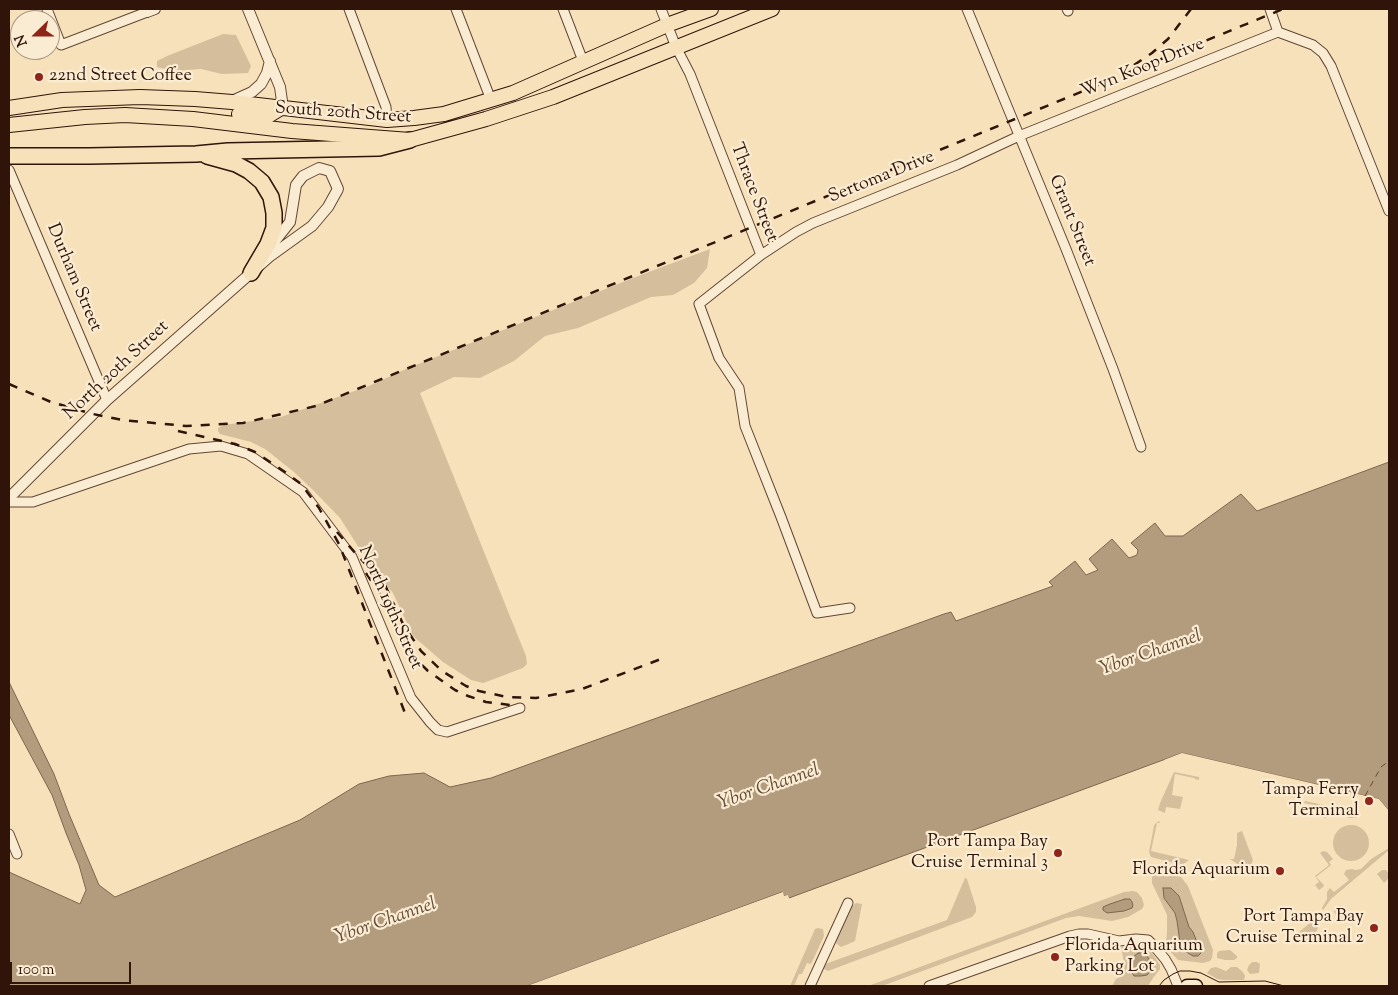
<!DOCTYPE html>
<html>
<head>
<meta charset="utf-8">
<style>
  body { margin:0 }
  #map { position:relative; width:1398px; height:995px; overflow:hidden; background:#f7e1ba; font-family:"Sorts Mill Goudy",serif }
  canvas { display:block }
  .frame { position:absolute; inset:0; border:10px solid #301409; pointer-events:none }
  .north { position:absolute; left:10px; top:10px; width:50px; height:50px; box-sizing:border-box; background:#faecd2; border:1px solid #a99682; border-radius:50%; rotate:248deg; font-size:14px; font-weight:700; line-height:20px; text-align:center; color:#301409 }
  .north::after { content:''; display:block; margin:auto; width:18px; height:22px; background:#8f2418; clip-path:polygon(50% 0,100% 100%,50% 72%,0 100%) }
  .scale { position:absolute; left:10px; top:962px; width:121px; height:22px; box-sizing:border-box; border:2px solid #301409; border-top:0; padding-left:6px; font-size:15px; line-height:18px; white-space:nowrap; color:#301409; -webkit-text-stroke:4px #faecd2; paint-order:stroke }
</style>
</head>
<body>
<div id="map">
<canvas width="1398" height="995"></canvas>
<div class="frame"></div>
<div class="north">N</div>
<div class="scale">100 m</div>
</div>
<script>
const ctx = document.querySelector('canvas').getContext('2d');
ctx.lineJoin = 'round';
function fillPath(path, color) {
  ctx.fillStyle = color;
  ctx.fill(path, 'evenodd');
}
function shape(rows) {
  const path = new Path2D();
  for (const r of rows) {
    if (r.length === 3) {
      path.moveTo(r[0] + r[2], r[1]);
      path.arc(r[0], r[1], r[2], 0, 2 * Math.PI);
      continue;
    }
    path.moveTo(r[0], r[1]);
    for (let i = 2; i < r.length; i += 2) path.lineTo(r[i], r[i + 1]);
  }
  return path;
}
function stroke(path, color, width, dash) {
  ctx.strokeStyle = color;
  ctx.lineWidth = width;
  ctx.lineCap = dash ? 'butt' : 'round';
  ctx.setLineDash(dash || []);
  ctx.stroke(path);
}
function label(font, color, halo, rows, align = 'center') {
  ctx.font = font + ' "Sorts Mill Goudy",serif';
  ctx.lineWidth = 4.5;
  ctx.setLineDash([]);
  ctx.textBaseline = 'middle';
  ctx.strokeStyle = halo;
  ctx.fillStyle = color;
  for (const [text, x, y, turn = 0] of rows) {
    ctx.save();
    ctx.translate(x, y);
    ctx.rotate((+turn || 0) * Math.PI / 180);
    ctx.textAlign = isNaN(turn) ? turn : align;
    if (halo) ctx.strokeText(text, 0, 0);
    ctx.fillText(text, 0, 0);
    ctx.restore();
  }
}
fillPath(shape([
  [223,34,236,35,251,66,248,73,222,74,201,69,174,71,157,67,157,61,167,56],
  [710,249,707,268,694,283,673,295,651,297,578,328,545,336,514,361,480,378,454,377,420,393,526,656,527,664,523,668,494,679,483,683,471,680,443,662,413,636,393,593,370,565,340,518,314,491,294,472,265,449,251,442,220,434,218,431,218,428,224,425,281,417,369,386,406,369,633,278],
  [1174,772,1199,777,1199,780,1195,779,1194,778,1175,774,1172,795,1183,797,1180,809,1166,807,1165,813,1158,810,1160,803],
  [1305,801,1359,813,1356,818,1348,818,1345,812,1339,815,1333,812,1328,815,1325,819,1324,817,1325,816,1322,807,1304,803],
  [1159,821,1160,823,1157,823,1151,851,1189,860,1182,865,1151,857,1149,852,1154,826,1155,824],
  [1351,843,18],
  [1242,831,1253,860,1251,865,1239,870,1236,863,1230,859,1234,859,1237,845,1237,833],
  [1389,848,1389,850,1331,899,1323,910,1322,908,1327,899,1327,892,1330,888,1334,892,1349,880,1344,874,1346,870,1352,869,1355,870,1361,869,1371,859],
  [1323,851,1327,852,1333,859,1329,862,1331,865,1316,877,1324,885,1323,887,1319,890,1315,885,1319,882,1315,876,1329,865,1320,853],
  [1382,870,1386,870,1389,874,1389,878,1384,883,1377,874],
  [1160,872,1181,877,1188,886,1213,950,1212,958,1210,961,1203,963,1178,960,1168,949,1166,945,1167,931,1167,915,1152,883,1152,877,1154,874],
  [1175,913,1193,932,1183,950,1180,942,1177,921],
  [965,878,967,879,976,907,976,912,972,917,828,971,824,969,824,965,828,963,947,920],
  [1133,891,1137,892,1142,898,1144,905,1142,909,1128,917,1112,921,1079,916,1066,918,882,986,868,986,1124,892],
  [856,903,862,904,855,941,846,945,841,947,836,943,835,940,850,908],
  [1340,905,1347,913,1341,918,1337,917,1334,912,1335,908],
  [1316,918,1320,922,1317,930,1313,936,1306,941,1299,932],
  [818,928,823,929,824,936,811,964,807,963,802,974,799,974,794,986,790,986,815,929],
  [1262,929,1264,932,1264,936,1262,937,1253,938,1245,943,1240,940,1240,938],
  [1142,944,1149,948,1160,965,1160,969,1153,978,1148,986,1112,986,1116,979,1122,975,1124,963,1121,947],
  [1230,950,1237,956,1237,958,1234,960,1225,960,1217,958,1217,953,1219,951],
  [1252,962,1257,962,1260,964,1259,973,1250,974,1247,970,1249,965],
  [1216,967,1226,971,1231,967,1237,967,1243,972,1245,976,1244,980,1223,980,1217,979,1207,973,1211,968]
]), '#d5be9c');
const water = shape([
  [1389,462,1389,811,1379,799,1182,753,789,898,788,896,784,896,782,892,527,986,9,986,9,872,80,904,86,890,79,865,66,833,52,795,9,715,9,682,54,774,69,814,99,885,115,897,300,820,359,784,389,776,424,773,450,787,491,778,944,614,951,612,956,621,1053,586,1049,582,1075,561,1086,575,1098,570,1089,559,1112,539,1129,558,1137,555,1138,550,1131,543,1155,523,1165,536,1183,536,1241,494,1257,511,1389,462],
  [1163,888,1171,888,1179,896,1189,927,1193,932,1200,950,1201,953,1198,956,1193,956,1183,950,1180,942,1177,921,1175,913,1164,898,1163,888],
  [1125,899,1130,899,1132,902,1133,905,1132,908,1124,911,1107,913,1103,910,1103,907,1110,904,1125,899],
  [1138,953,1142,953,1146,955,1149,959,1151,966,1151,971,1147,975,1141,976,1134,976,1130,969,1129,962,1133,957,1138,953]
]);
fillPath(water, '#b39b7e');
stroke(water, '#7f654f', 1);
fillPath(shape([
  [1182,753,1379,799,1389,811,1389,814,1378,801,1182,756,1164,762,1164,760],
  [783,892,784,896,788,895,790,901,787,898,783,899,781,895,534,986,527,986]
]), '#f7e1ba');
stroke(shape([
  [1365,796,1381,767,1389,761]
]), '#644a38', 1, [6, 5]);
const minor = shape([
  [47,9,61,45,147,12],
  [349,9,386,107,387,120],
  [456,9,491,100],
  [563,9,583,61],
  [661,9,676,47,690,74,761,255],
  [967,9,1066,249,1113,369,1141,447],
  [1067,9,1068,11],
  [1270,9,1278,32,1313,45,1323,53,1331,66,1389,211],
  [9,170,107,400],
  [9,502,33,502,189,449,221,446,248,454,303,492,352,557,411,698,430,722,438,730,447,732,520,708],
  [850,608,817,613,781,517,745,426,739,388,719,358,699,304,761,255,796,232,813,223,957,165,1019,136,1278,32],
  [9,834,17,854],
  [810,986,848,903],
  [929,986,1070,936,1079,934,1088,934,1119,941,1136,939,1148,940,1154,946,1165,959,1171,969,1178,986]
]);
const tertiary = shape([
  [146,9,147,12,155,9],
  [248,9,280,87,282,101,281,108],
  [232,101,252,92,261,84,267,73,270,61],
  [9,498,107,400,269,257,312,226,328,207,338,189,330,171,319,168,303,176,296,185,290,222,271,246]
]);
const secondary = shape([
  [1187,986,1196,986]
]);
const primary = shape([
  [9,108,62,100,140,97,195,99,232,102,387,120,414,118,444,114,513,93,667,25,711,9],
  [239,114,256,116,268,116,281,108],
  [9,125,85,117,125,115,193,119,292,131,410,140,486,119,553,97,772,9]
]);
const motorway = shape([
  [9,156,89,156,196,154,228,151,379,148,410,140],
  [207,156,236,164,249,171,262,182,271,197,274,213,274,228,268,244,251,273]
]);
stroke(minor, '#624735', 11);
stroke(tertiary, '#624735', 12);
stroke(secondary, '#301409', 15);
stroke(primary, '#301409', 16);
stroke(motorway, '#301409', 18);
stroke(minor, '#faecd2', 9);
stroke(tertiary, '#faecd2', 10);
stroke(secondary, '#faecd2', 12);
stroke(primary, '#f7e1ba', 14);
stroke(motorway, '#f7e1ba', 15);
stroke(shape([
  [1159,986,1164,980,1173,974,1180,971,1190,971,1201,973,1219,982,1265,981,1284,986]
]), '#301409', 1);
stroke(shape([
  [1134,65,1152,53,1168,39,1191,9],
  [9,384,51,402,93,414,122,420,186,426,243,423,316,406,1283,9],
  [178,431,235,444,255,452,285,472,301,484,319,508,339,544,405,713],
  [337,532,357,555,376,575,385,585,403,624,421,651,442,671,466,686,479,691,507,697,536,698,582,689,661,659],
  [366,573,379,592,404,643,416,659,428,671,455,690,468,696,486,702,510,705]
]), '#301409', 2.5, [9, 9]);
for (const [x, y, r, color] of [
  [39,77,5,"#8f2418"],
  [1369,801,5,"#8f2418"],
  [1058,853,5,"#8f2418"],
  [1280,871,5,"#8f2418"],
  [1374,928,5,"#8f2418"],
  [1055,957,5,"#8f2418"]
]) {
  const dot = new Path2D();
  dot.arc(x, y, r, 0, 2 * Math.PI);
  ctx.fillStyle = color;
  ctx.fill(dot);
  stroke(dot, '#faecd2', 2);
}
label('18px', '#301409', '#faecd2', [
  ["Wyn Koop Drive",1143,69,-22],
  ["South 20th Street",343,114,4],
  ["Sertoma Drive",882,178,-22],
  ["Thrace Street",753,193,69],
  ["Grant Street",1071,221,68],
  ["Durham Street",73,278,67],
  ["North 20th Street",117,371,-43],
  ["North 19th Street",389,608,66]
]);
label('18px', '#301409', '#faecd2', [
  ["22nd Street Coffee",49,77,"left"],
  ["Tampa Ferry",1359,791],
  ["Terminal",1359,812],
  ["Port Tampa Bay",1048,843],
  ["Cruise Terminal 3",1048,864],
  ["Florida Aquarium",1270,871],
  ["Port Tampa Bay",1364,918],
  ["Cruise Terminal 2",1364,939],
  ["Florida Aquarium",1065,947,"left"],
  ["Parking Lot",1065,968,"left"]
], 'right');
label('italic 19px', '#644a38', '#faecd2', [
  ["Ybor Channel",1151,654,-19],
  ["Ybor Channel",769,788,-19],
  ["Ybor Channel",386,922,-19]
]);
</script>
</body>
</html>
